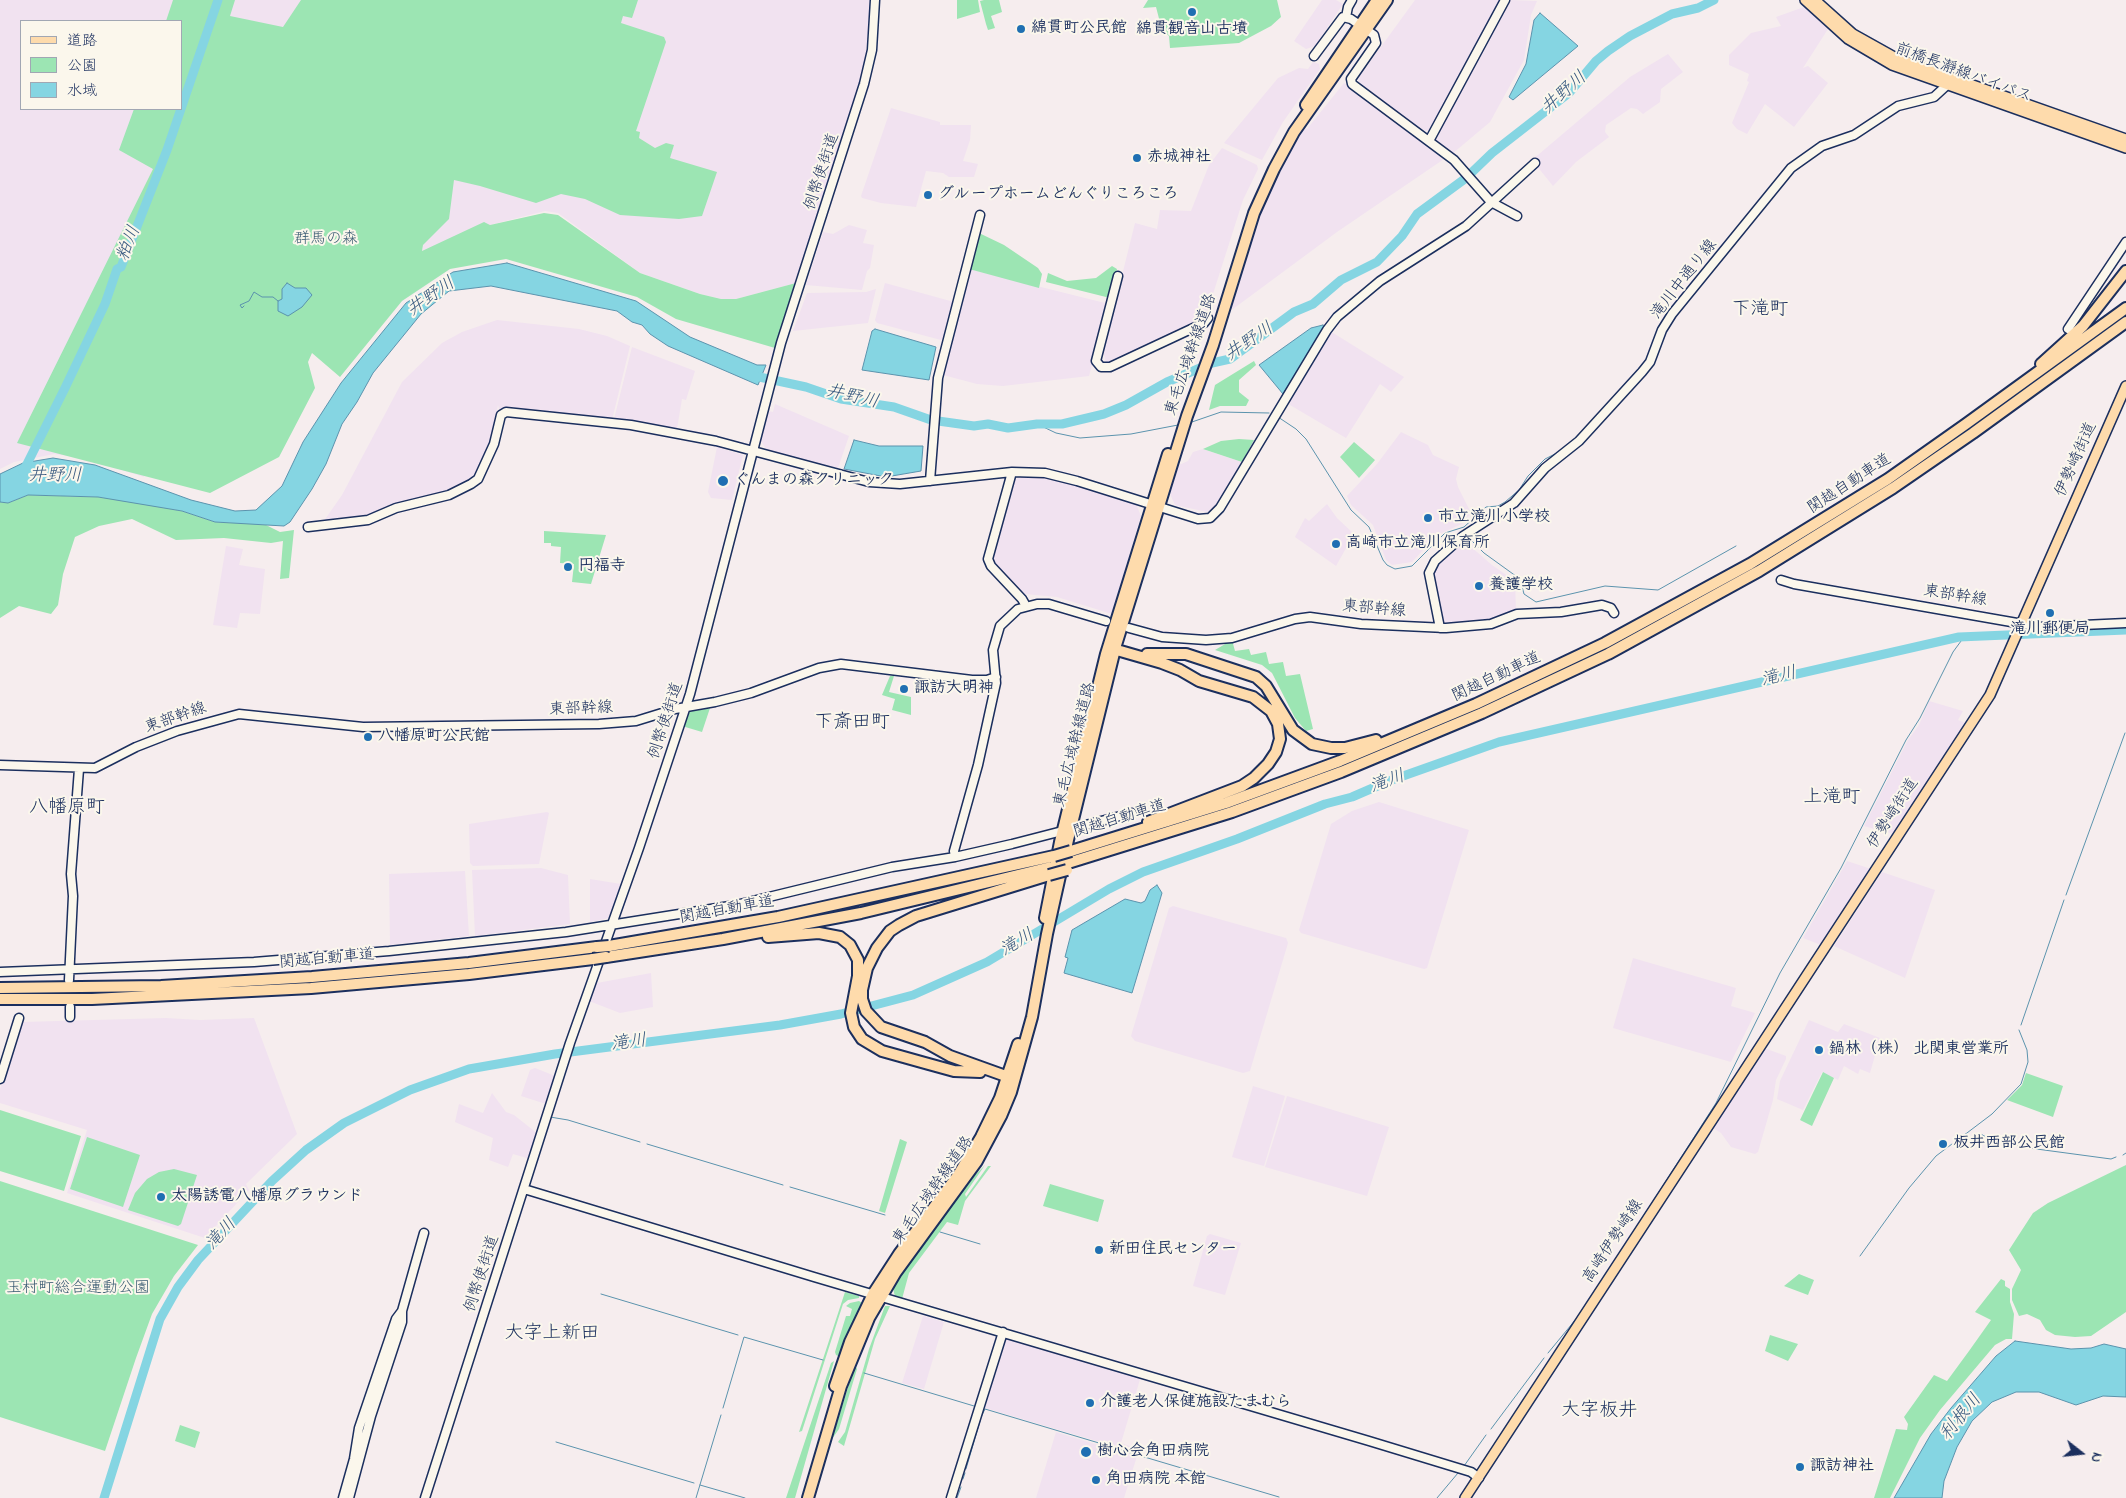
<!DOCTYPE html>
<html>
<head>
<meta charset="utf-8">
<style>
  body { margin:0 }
  #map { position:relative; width:2126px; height:1498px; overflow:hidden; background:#f6edee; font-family:"Indie Flower","Klee One",sans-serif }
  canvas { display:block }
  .legend { position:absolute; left:20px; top:20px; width:162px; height:90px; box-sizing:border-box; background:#fbf7ec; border:1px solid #a1a7b3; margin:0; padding:6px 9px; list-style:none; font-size:15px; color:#1b2f5e }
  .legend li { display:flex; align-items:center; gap:10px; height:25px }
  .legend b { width:25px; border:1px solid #a1a7b3 }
  .north { position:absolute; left:2056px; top:1428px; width:50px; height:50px; -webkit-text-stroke:4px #fbf7ec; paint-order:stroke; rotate:106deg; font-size:14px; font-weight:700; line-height:20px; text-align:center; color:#1b2f5e }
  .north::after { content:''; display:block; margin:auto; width:18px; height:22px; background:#1b2f5e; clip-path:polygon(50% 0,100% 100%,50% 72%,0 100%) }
</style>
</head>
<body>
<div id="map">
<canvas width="2126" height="1498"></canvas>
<ul class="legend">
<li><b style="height:6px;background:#fedbac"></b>道路</li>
<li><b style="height:14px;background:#9ce5b3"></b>公園</li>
<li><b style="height:14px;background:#85d5e2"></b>水域</li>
</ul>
<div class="north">N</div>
</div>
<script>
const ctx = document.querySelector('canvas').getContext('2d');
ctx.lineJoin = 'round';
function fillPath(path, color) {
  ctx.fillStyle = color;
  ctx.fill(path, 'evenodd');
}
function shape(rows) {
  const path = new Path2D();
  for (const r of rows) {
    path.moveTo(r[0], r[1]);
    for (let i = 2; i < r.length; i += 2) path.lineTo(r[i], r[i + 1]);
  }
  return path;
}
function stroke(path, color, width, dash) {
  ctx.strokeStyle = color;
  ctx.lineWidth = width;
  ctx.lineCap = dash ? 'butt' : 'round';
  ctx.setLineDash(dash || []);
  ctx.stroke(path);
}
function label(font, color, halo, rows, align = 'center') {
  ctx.font = font + ' "Indie Flower","Klee One",sans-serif';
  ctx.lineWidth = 4;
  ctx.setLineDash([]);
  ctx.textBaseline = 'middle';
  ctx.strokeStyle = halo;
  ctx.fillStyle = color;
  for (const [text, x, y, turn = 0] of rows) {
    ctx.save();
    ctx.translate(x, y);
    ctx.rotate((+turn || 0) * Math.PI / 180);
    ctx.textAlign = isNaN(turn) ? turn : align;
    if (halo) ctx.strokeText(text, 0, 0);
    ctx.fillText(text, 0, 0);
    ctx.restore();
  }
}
fillPath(shape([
  [0,0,307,0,144,477,83,458,54,454,14,462,0,469],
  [21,21,181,21,181,109,21,109],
  [502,0,871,0,865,63,855,106,803,269,796,283,736,299,721,299,700,294,640,273,558,213,545,211,490,225,422,251,432,194],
  [1322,0,1336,0,1343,4,1315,46,1306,49,1294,41],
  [1415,0,1500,0,1430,130,1425,131,1358,85,1359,77],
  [1509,0,1537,1,1531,15,1524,60,1490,122,1452,154,1435,141,1434,137],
  [1804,7,1828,29,1803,68,1808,66,1828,83,1794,127,1765,104,1747,134,1737,129,1732,123,1749,82,1747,81,1749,74,1729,65,1729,55,1751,33,1781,26,1776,17],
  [1668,54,1683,72,1661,89,1660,102,1643,114,1637,109,1631,108,1606,125,1605,132,1609,137,1576,162,1553,186,1532,160,1630,77],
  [1313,62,1319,64,1320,69,1283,122,1262,160,1224,143,1278,78,1299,68,1308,69],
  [1344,83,1447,157,1337,232,1233,309,1230,308,1259,215,1271,186,1303,127,1307,129],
  [891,108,940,122,940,125,971,125,970,140,963,161,978,164,974,177,949,177,943,173,926,171,916,207,881,203,862,198,861,196],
  [1222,148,1257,165,1258,169,1243,200,1205,319,1111,364,1106,362,1103,352,1135,223,1157,229,1160,210,1191,211,1209,165],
  [849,225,867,230,863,243,874,245,870,268,867,271,862,290,806,285,823,232,833,234],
  [969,269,1105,303,1108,306,1089,376,1003,386,977,384,943,375],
  [885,283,954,302,945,338,941,340,877,323,875,320],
  [876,289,868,323,793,331,807,293,866,292],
  [497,320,579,329,607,336,630,346,612,420,499,409,498,405,490,445,477,476,470,483,451,492,369,517,321,525,342,495,402,382,442,343,462,332],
  [1330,331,1404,377,1391,392,1380,384,1346,438,1290,405,1288,401],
  [632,347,695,371,686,400,682,399,677,429,675,430,614,419],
  [775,404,849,436,838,468,768,452,761,441,768,411,773,412],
  [1401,432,1428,445,1433,455,1459,467,1456,479,1458,487,1471,513,1462,524,1437,535,1412,562,1392,565,1386,560,1373,525,1351,505,1347,496,1377,464],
  [717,447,743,455,732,500,711,498,708,492],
  [1203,449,1242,462,1214,507,1207,512,1175,505,1170,494,1179,465,1188,461,1193,452],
  [1023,476,1051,478,1136,504,1141,516,1112,614,1057,597,1025,594,994,564,992,555,1014,480],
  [1327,504,1337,518,1354,534,1336,566,1295,537,1305,518,1309,521],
  [1462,539,1492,565,1515,581,1516,611,1491,621,1442,624,1431,576,1433,568],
  [226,546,243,549,239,565,265,569,260,614,240,613,237,628,213,625],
  [1929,701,1963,711,1958,720,1966,723,1894,834,1864,826,1908,740,1919,725],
  [1379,802,1469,830,1427,968,1424,969,1301,933,1299,930,1331,824,1352,811],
  [547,812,549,813,539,864,473,866,470,863,469,824],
  [1847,861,1871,869,1821,945,1803,938],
  [541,868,568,875,570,924,475,936,472,870],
  [465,871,469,936,390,945,389,874],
  [1882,872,1935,890,1905,978,1834,946],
  [590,879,621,884,609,918,590,922],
  [1173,906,1286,938,1288,943,1250,1071,1243,1073,1135,1041,1131,1036,1169,908],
  [1633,958,1736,988,1731,1006,1755,1013,1731,1062,1613,1028],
  [651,973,653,1007,620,1013,589,1001,597,983],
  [166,1018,200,1020,254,1018,297,1134,246,1184,249,1190,205,1238,67,1193,87,1130,0,1103,0,1089,22,1022],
  [1809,1020,1838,1032,1844,1024,1880,1038,1870,1073,1860,1069,1858,1074,1844,1066,1838,1080,1822,1072,1803,1110,1777,1099,1780,1081],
  [1764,1048,1786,1056,1786,1059,1776,1080,1773,1100,1758,1152,1755,1154,1731,1147,1721,1133,1713,1128],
  [535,1068,555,1076,546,1104,521,1096,530,1070],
  [1253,1086,1285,1096,1264,1166,1232,1157],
  [492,1093,506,1112,514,1115,538,1134,530,1159,513,1154,508,1167,489,1160,493,1138,455,1122,459,1104,483,1113],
  [1287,1096,1389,1127,1367,1196,1265,1167],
  [1210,1234,1241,1243,1225,1295,1193,1286,1207,1236],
  [923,1316,944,1322,924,1389,902,1383],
  [1007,1337,1141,1376,1121,1443,1139,1449,1138,1453,1116,1446,1114,1449,1137,1456,1124,1498,1036,1498,1056,1432,1108,1448,1110,1445,985,1408]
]), '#f1e2f0');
fillPath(shape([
  [173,0,235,0,230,16,283,27,301,0,638,0,632,18,623,16,621,23,664,37,666,42,636,131,640,132,639,138,655,148,666,143,674,145,670,158,717,172,702,216,679,219,620,215,585,199,561,194,536,203,480,186,454,180,449,219,423,245,422,251,484,222,490,225,544,213,558,215,640,273,700,294,721,299,736,299,796,283,775,348,676,319,637,297,506,259,450,269,402,301,340,377,312,353,308,362,315,388,279,457,210,493,17,443,153,169,119,150,134,109,181,109,181,21,166,21],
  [957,0,978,0,980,12,957,19],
  [984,0,999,0,1002,12,991,16,995,28,988,30,986,24,980,1],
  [1148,0,1277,0,1281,17,1271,26,1239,43,1170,48,1169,36,1162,30,1156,7,1143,8],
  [979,233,1004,245,1038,268,1042,274,1039,288,969,269],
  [1112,266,1117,269,1110,298,1046,282,1048,273,1067,281,1096,278],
  [1254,361,1256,365,1239,380,1239,392,1249,400,1246,406,1220,406,1209,410,1215,385],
  [1239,439,1254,440,1242,462,1203,449,1221,441],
  [1354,442,1375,460,1359,478,1340,457],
  [28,495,98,497,131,501,182,511,215,522,248,523,266,525,280,532,294,530,289,578,280,579,283,541,271,543,224,538,176,540,132,519,99,526,75,537,63,574,58,605,51,614,19,606,0,618,0,502,8,503],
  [544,531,606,535,591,584,572,582,574,564,560,563,561,547,551,546,551,543,544,543],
  [1232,640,1235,651,1249,649,1251,655,1266,652,1269,664,1283,662,1286,676,1300,674,1313,729,1306,731,1295,718,1272,673,1262,665,1215,650],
  [890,676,894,676,889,692,911,697,911,715,892,710,895,699,882,695],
  [710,708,702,732,682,726,688,712],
  [1823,1072,1834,1078,1812,1126,1800,1120],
  [2026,1073,2063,1086,2053,1117,2007,1100,2022,1085],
  [0,1110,81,1136,64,1191,0,1171],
  [87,1137,140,1155,123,1207,70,1189],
  [900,1139,907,1142,885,1213,879,1211],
  [985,1165,965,1194,966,1197,988,1166,991,1166,965,1201,958,1225,947,1222,909,1273,902,1299,895,1297,893,1288,900,1276,975,1175],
  [2126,1165,2126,1312,2091,1336,2075,1337,2055,1335,2046,1330,2040,1320,2027,1314,2019,1316,2012,1300,2012,1289,2021,1270,2009,1250,2033,1213,2048,1203],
  [174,1169,197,1175,181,1224,178,1226,128,1210,135,1193,147,1179,159,1172],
  [0,1181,198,1245,174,1276,152,1314,136,1358,105,1451,0,1417],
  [1050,1184,1104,1200,1098,1222,1043,1206],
  [1799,1274,1814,1280,1808,1295,1784,1286],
  [2001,1279,2005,1281,2005,1286,2010,1289,2010,1302,2014,1314,2012,1339,2006,1339,1995,1345,1940,1410,1920,1438,1890,1498,1874,1498,1896,1429,1907,1430,1908,1424,1904,1417,1934,1375,1947,1381,1969,1351,1991,1320,1975,1312],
  [845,1292,859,1296,859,1298,848,1300,843,1304,802,1431,799,1432],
  [859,1301,862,1303,838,1356,836,1355,835,1352,846,1316,850,1316,852,1309,846,1306,850,1303],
  [885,1306,890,1306,875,1339,844,1446,838,1442,845,1432,869,1349],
  [1770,1335,1798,1344,1788,1361,1765,1351],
  [834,1361,795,1498,786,1498,831,1363],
  [855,1365,857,1369,839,1429,832,1439],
  [180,1425,200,1432,195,1448,175,1441]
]), '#9ce5b3');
const water = shape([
  [1540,13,1578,46,1513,100,1509,97,1526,64,1534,20,1540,13],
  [507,263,636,301,690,337,757,365,766,365,758,385,668,346,650,334,642,325,632,322,617,311,491,286,449,291,421,314,373,373,357,402,342,424,326,464,312,489,290,522,284,526,215,522,182,511,98,497,28,495,8,503,0,502,0,474,23,463,53,458,95,465,191,500,235,511,256,510,282,486,303,442,341,383,406,303,453,272,507,263],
  [287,283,295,288,306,288,312,295,302,307,288,316,278,311,278,301,282,299,282,289,287,283],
  [1323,325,1324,327,1283,394,1259,365,1311,328,1323,325],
  [875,329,936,347,929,380,862,370,872,331,875,329],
  [854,440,879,446,923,446,921,471,886,477,844,469,854,440],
  [1157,885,1162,893,1132,993,1064,973,1068,958,1065,957,1072,930,1125,899,1141,903,1145,901,1150,890,1157,885],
  [2015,1341,2071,1349,2091,1348,2104,1344,2126,1349,2126,1397,2103,1396,2076,1405,2039,1392,2016,1392,1992,1402,1972,1421,1957,1447,1944,1481,1942,1498,1894,1498,1931,1434,1951,1408,1996,1356,2015,1341]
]);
fillPath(water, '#85d5e2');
stroke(water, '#5b93ad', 1);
stroke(shape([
  [244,306,242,308,240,305,249,301,254,292,262,297,273,297,278,301],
  [1278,417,1296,429,1306,439,1351,510,1369,527,1383,560,1387,565,1395,569,1412,566,1445,533,1464,527,1486,507,1498,506,1505,502,1519,490,1528,476,1545,459,1559,452],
  [1189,423,1221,412,1269,413],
  [1037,424,1056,433,1080,438,1131,434,1178,425],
  [1468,537,1484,553,1520,579,1524,594,1536,602,1605,586,1658,590,1736,546],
  [2066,895,2125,733],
  [2021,1025,2064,900],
  [550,1117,568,1120,640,1142],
  [1979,1133,1986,1137,2025,1148],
  [1959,1139,1992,1114,2021,1084,2028,1062,2027,1050,2019,1030],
  [647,1144,783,1185],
  [2029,1148,2111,1159,2116,1157],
  [2123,1155,2126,1153],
  [529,1185,539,1152],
  [790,1187,885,1215],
  [940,1232,980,1244],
  [1860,1256,1909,1188,1936,1156,1952,1144],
  [1594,1293,1716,1103,1780,973,1841,868,1906,740,1920,718,1953,652,1964,637],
  [601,1294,738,1335],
  [1548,1353,1581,1313],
  [864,1373,974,1406],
  [723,1408,744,1337,823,1360],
  [981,1417,985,1409,1109,1446],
  [1491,1429,1544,1358],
  [556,1442,694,1483],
  [1115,1448,1137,1455],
  [1141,1456,1279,1497],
  [1464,1466,1486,1435],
  [966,1469,980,1421],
  [963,1479,965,1473],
  [700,1485,745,1498],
  [696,1498,721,1415],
  [957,1498,961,1487],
  [1437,1498,1458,1473]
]), '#5b93ad', 1);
stroke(shape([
  [750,375,806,387,841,399,894,407,931,420,974,426,988,424,1008,428,1037,424,1062,424,1104,414,1126,405,1167,382,1212,363,1230,359,1294,312,1313,304,1341,280,1377,262,1402,236,1417,214,1466,178,1492,153,1569,93,1596,61,1608,51,1630,36,1672,14,1698,8,1714,0],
  [23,472,65,388,105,304,117,269,121,267,125,257,167,150,218,0],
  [104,1498,160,1319,178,1287,198,1260,272,1181,306,1150,344,1123,410,1090,469,1069,555,1054,780,1025,841,1014,913,995,987,962,1109,889,1143,872,1237,839,1325,804,1352,797,1389,781,1499,742,1959,637,2126,630]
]), '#85d5e2', 9);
const secondary = shape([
  [1346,17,1348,7,1352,0],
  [1314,56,1343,17,1351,19,1374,35,1376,43,1351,79,1352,84,1454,160,1491,202,1517,216],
  [1429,141,1505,0],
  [1118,276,1096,361,1101,367,1110,367,1204,323,1208,318],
  [2068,329,2126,242],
  [1012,472,988,559,991,566,1022,599,1026,606],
  [930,481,938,378,980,215],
  [308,527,368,520,396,508,449,495,471,484,478,479,494,444,501,415,506,412,631,425,716,441,869,482,900,484,1012,472,1045,473,1077,481,1198,519,1210,518,1220,508,1327,330,1337,317,1380,281,1466,226,1535,163],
  [1781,580,1794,584,2040,627,2126,623],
  [1129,628,1162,637,1206,640,1232,638,1295,619,1310,617,1361,624,1446,628,1491,624,1517,614,1561,612,1602,605,1611,608,1614,613],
  [1440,628,1429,573,1435,561,1463,536,1514,503,1545,468,1579,441,1642,372,1650,362,1662,330,1672,314,1791,168,1822,146,1854,135,1898,106,1934,97,1947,85],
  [0,765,95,768,136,747,177,731,239,714,363,727,599,724,636,721,675,709,715,702,751,693,819,668,841,664,972,680,987,680,996,677],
  [955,857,954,851,978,765,996,683,993,650,1000,626,1018,609,1037,604,1049,604,1106,621],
  [0,972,254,962,389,951,566,932,736,905,892,867,955,857,1012,844,1132,813],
  [69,980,73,896,71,874,79,769],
  [70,1007,70,1017],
  [0,1079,19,1018],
  [524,1189,814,1277,1369,1441,1471,1472,1479,1478],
  [343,1498,354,1459,359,1428,396,1319,402,1311],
  [349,1498,371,1416,402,1322,402,1311,424,1233],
  [425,1498,570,1043,639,848,690,694,781,343,864,84,872,50,875,0],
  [951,1498,1003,1332]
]);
const primary = shape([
  [1805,0,1848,39,1892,65,2126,148],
  [1815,0,1853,34,1896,58,2126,139],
  [1465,1498,1990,695,2126,386]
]);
const highway = shape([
  [1306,105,1377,0],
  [2041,364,2083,326,2126,271],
  [1110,648,1162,663,1180,670,1199,681,1253,697,1271,711,1278,724,1280,739,1276,752,1268,764,1254,778,1242,786,1148,822],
  [1147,654,1186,654,1256,677,1266,686,1293,730,1312,744,1331,748,1345,748,1376,740],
  [1071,851,1226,803,1340,761,1476,704,1605,643,1750,564,1888,479,1966,424,2126,308],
  [1068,863,1232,812,1341,772,1482,713,1608,654,1759,571,1893,488,1973,433,2126,322],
  [1045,918,1060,842,1106,654,1168,454],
  [768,937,819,933,840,937,850,945,858,960,858,976,851,1013,854,1027,862,1039,882,1051,925,1063,954,1071,980,1072],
  [609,946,778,917,1054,856],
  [606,957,723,939,861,913,1051,867],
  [0,988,161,986,312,977,469,963,597,947],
  [0,999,92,999,311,988,469,974,593,959],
  [1014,1079,950,1056,925,1042,881,1027,866,1011,862,999,862,990,867,968,877,948,890,931,899,925,916,916,1049,875],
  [835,1386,850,1342,873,1294,899,1254,958,1175,981,1137,1000,1098,1018,1044],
  [808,1498,841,1386,869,1318,896,1272,977,1161,1001,1116,1011,1092,1032,1017,1047,934,1068,840,1116,645,1187,416,1213,345,1254,213,1274,169,1294,132,1387,0]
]);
stroke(secondary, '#1b2f5e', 11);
stroke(primary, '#1b2f5e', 12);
stroke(highway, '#1b2f5e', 14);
stroke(secondary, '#fbf7ec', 8);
stroke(primary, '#fedbac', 9);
stroke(highway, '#fedbac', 10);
const highwayBridge = shape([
  [1054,856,1071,851],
  [1049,875,1067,870],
  [597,947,609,946],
  [593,959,606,957]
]);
stroke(highwayBridge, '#1b2f5e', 14, []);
stroke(highwayBridge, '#fedbac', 10);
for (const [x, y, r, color] of [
  [1192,12,5,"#1f6fb2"],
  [1021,29,5,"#1f6fb2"],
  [1137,158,5,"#1f6fb2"],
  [928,195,5,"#1f6fb2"],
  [723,481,6,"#1f6fb2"],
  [1428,518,5,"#1f6fb2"],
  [1336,544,5,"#1f6fb2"],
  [568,567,5,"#1f6fb2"],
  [1479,586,5,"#1f6fb2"],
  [2050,613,5,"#1f6fb2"],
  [904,689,5,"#1f6fb2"],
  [368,737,5,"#1f6fb2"],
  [1819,1050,5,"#1f6fb2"],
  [1943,1144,5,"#1f6fb2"],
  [161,1197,5,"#1f6fb2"],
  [1099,1250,5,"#1f6fb2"],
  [1090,1403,5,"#1f6fb2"],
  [1086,1452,6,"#1f6fb2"],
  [1800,1467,5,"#1f6fb2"],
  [1096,1480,5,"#1f6fb2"]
]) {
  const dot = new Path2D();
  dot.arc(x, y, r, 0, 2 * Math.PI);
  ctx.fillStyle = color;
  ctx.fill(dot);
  stroke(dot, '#fbf7ec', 2);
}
label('bold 16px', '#1b2f5e', '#fbf7ec', [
  ["綿貫町公民館",1031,29],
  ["綿貫観音山古墳",1192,30,"center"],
  ["赤城神社",1147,158],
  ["グループホームどんぐりころころ",938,195],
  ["ぐんまの森クリニック",734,481],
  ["市立滝川小学校",1438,518],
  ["高崎市立滝川保育所",1346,544],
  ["円福寺",578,567],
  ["養護学校",1489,586],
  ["滝川郵便局",2050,630,"center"],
  ["諏訪大明神",914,689],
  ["八幡原町公民館",378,737],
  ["鍋林（株） 北関東営業所",1829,1050],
  ["板井西部公民館",1953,1144],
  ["太陽誘電八幡原グラウンド",171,1197],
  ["新田住民センター",1109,1250],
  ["介護老人保健施設たまむら",1100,1403],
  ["樹心会角田病院",1097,1452],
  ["諏訪神社",1810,1467],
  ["角田病院 本館",1106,1480]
], 'left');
label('16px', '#1b2f5e', '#fbf7ec', [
  ["前橋長瀞線バイパス",1963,74,20],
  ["例幣使街道",823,172,-72],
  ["滝川中通り線",1685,280,-52],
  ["東毛広域幹線道路",1192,355,-71],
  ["伊勢崎街道",2077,460,-66],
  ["関越自動車道",1850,485,-33],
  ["東部幹線",1955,597,9],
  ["東部幹線",1374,610,5],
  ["関越自動車道",1497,678,-25],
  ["東部幹線",581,710,-2],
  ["東部幹線",176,719,-19],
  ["例幣使街道",667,721,-72],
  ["東毛広域幹線道路",1076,745,-76],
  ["伊勢崎街道",1894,814,-57],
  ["関越自動車道",1120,820,-17],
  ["関越自動車道",727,911,-10],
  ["関越自動車道",327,960,-5],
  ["東毛広域幹線道路",934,1191,-55],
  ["高崎伊勢崎線",1614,1242,-57],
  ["例幣使街道",483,1274,-72]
]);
label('16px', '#3b5c73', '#fbf7ec', [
  ["群馬の森",326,240],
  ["玉村町総合運動公園",78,1289]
]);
label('italic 18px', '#36587f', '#fbf7ec', [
  ["井野川",1565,94,-42],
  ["粕川",130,244,-68],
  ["井野川",432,298,-35],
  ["井野川",1250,343,-34],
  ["井野川",852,398,13],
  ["井野川",55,477],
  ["滝川",1779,678,-13],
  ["滝川",1388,783,-20],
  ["滝川",1018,944,-31],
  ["滝川",629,1044,-7],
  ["滝川",222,1235,-47],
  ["利根川",1962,1418,-51]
]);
label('19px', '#1b2f5e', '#fbf7ec', [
  ["下滝町",1760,311],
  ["下斎田町",852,724],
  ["上滝町",1832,799],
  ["八幡原町",67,809],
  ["大字上新田",552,1335],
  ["大字板井",1599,1412]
]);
</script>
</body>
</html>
